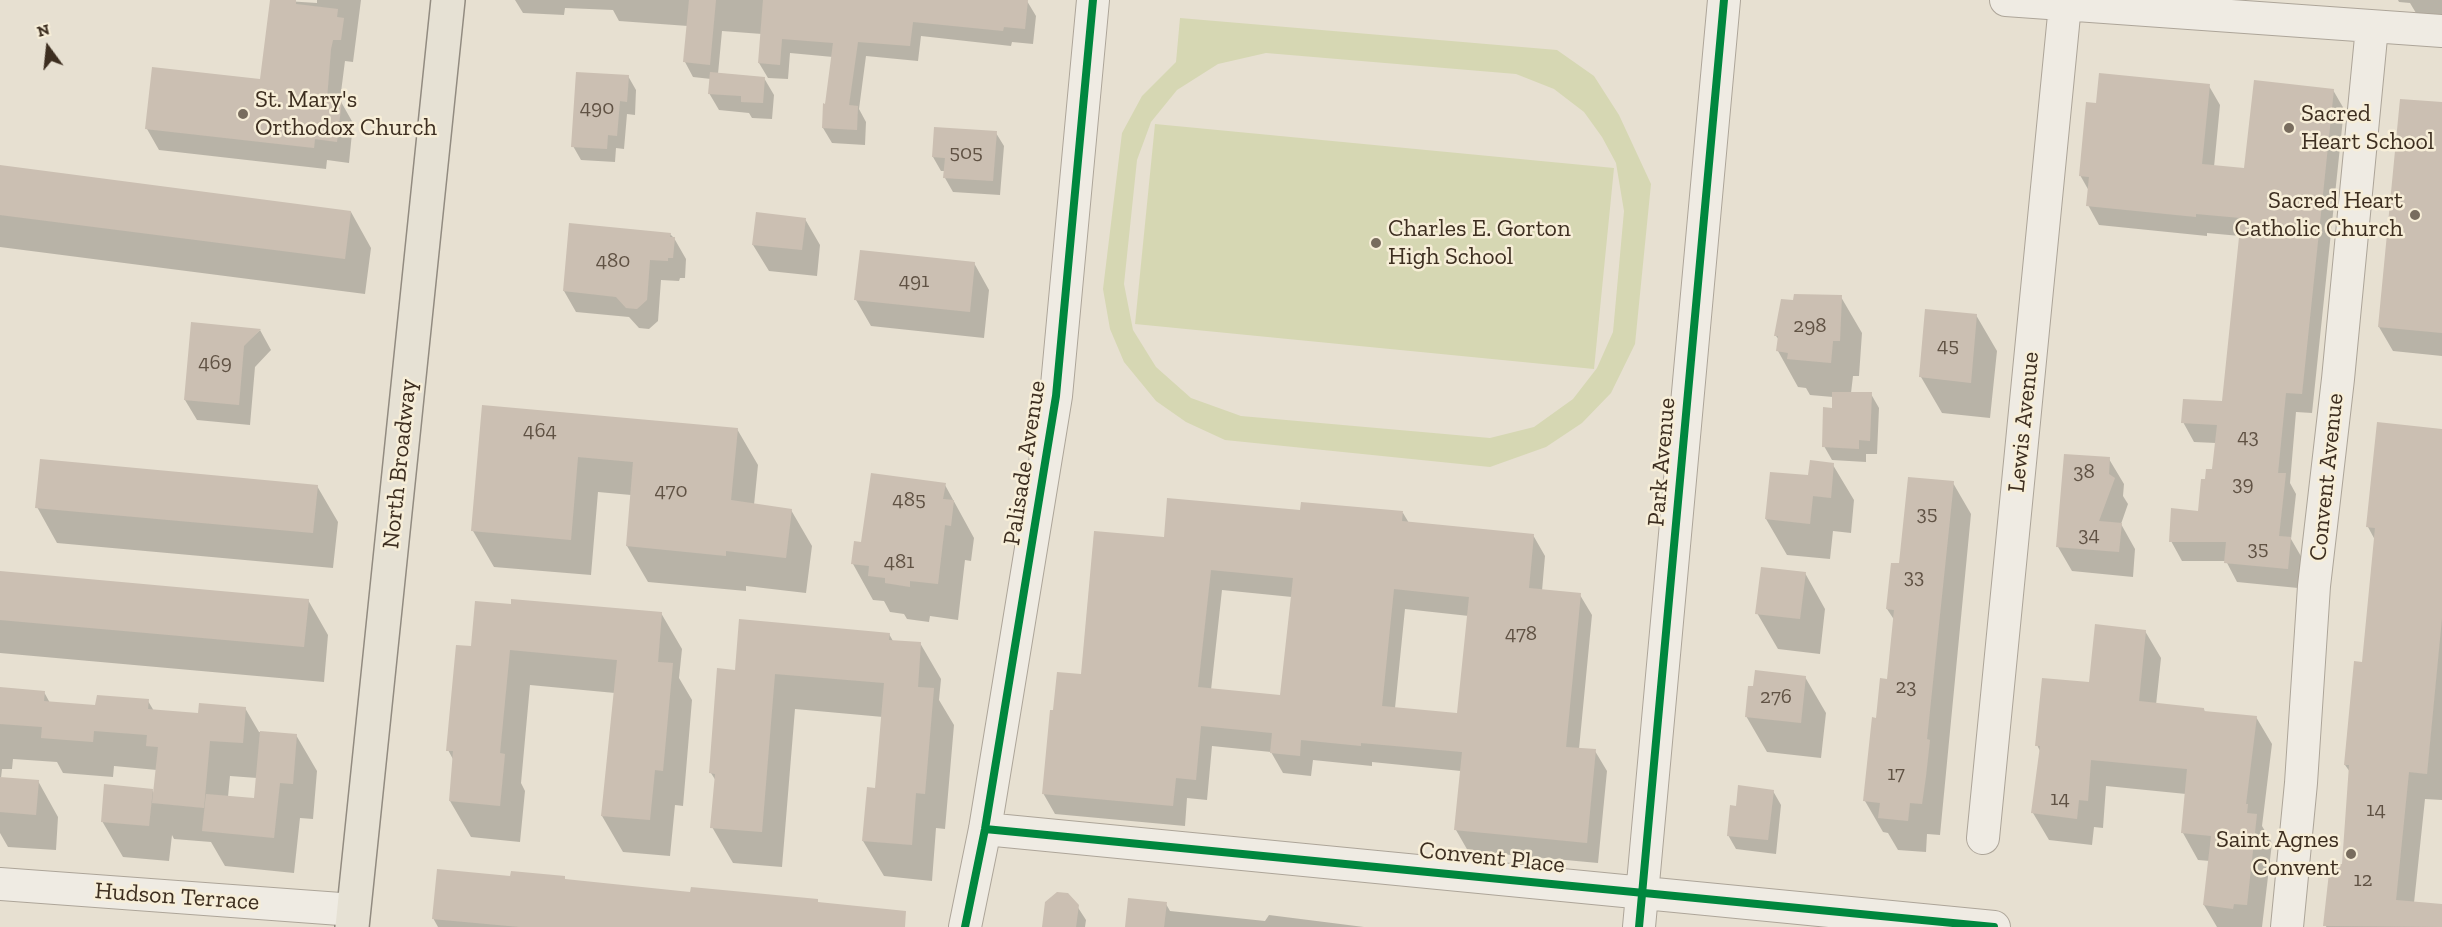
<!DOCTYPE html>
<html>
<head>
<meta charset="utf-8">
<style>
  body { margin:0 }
  #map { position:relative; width:2442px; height:927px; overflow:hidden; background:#e7e0d1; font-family:"Zilla Slab",serif }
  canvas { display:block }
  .north { position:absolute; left:18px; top:18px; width:60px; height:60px; -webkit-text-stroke:4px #f7eed8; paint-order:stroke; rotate:345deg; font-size:16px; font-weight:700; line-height:24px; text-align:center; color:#3d2e20 }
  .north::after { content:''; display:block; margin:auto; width:21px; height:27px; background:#3d2e20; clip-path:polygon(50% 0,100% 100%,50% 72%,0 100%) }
</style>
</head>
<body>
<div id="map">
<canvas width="2442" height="927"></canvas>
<div class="north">N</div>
</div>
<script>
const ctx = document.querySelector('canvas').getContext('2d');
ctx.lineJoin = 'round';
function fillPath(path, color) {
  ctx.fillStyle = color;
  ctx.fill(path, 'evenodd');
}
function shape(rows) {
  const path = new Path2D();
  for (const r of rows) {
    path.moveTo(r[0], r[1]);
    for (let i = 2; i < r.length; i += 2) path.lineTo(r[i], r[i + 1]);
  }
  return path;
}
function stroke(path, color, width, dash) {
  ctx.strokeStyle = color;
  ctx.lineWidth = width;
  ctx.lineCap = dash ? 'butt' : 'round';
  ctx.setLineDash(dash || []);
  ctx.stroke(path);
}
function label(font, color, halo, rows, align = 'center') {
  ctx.font = font + ' "Zilla Slab",serif';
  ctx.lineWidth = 5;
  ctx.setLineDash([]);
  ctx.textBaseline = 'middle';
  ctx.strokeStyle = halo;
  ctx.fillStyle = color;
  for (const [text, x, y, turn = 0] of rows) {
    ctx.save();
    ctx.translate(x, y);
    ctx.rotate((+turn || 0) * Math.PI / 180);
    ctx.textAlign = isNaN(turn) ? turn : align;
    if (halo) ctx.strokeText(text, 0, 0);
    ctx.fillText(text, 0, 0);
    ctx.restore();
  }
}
fillPath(shape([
  [1180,18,1557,50,1594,76,1619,115,1651,184,1635,344,1611,393,1582,423,1546,447,1490,467,1225,440,1186,422,1156,401,1124,362,1110,329,1103,289,1122,133,1142,96,1176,62],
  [1266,53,1516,74,1554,89,1584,112,1602,137,1616,163,1624,211,1613,332,1597,368,1573,399,1534,427,1490,438,1241,416,1191,398,1156,367,1133,330,1124,284,1137,160,1151,122,1177,90,1218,64],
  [1155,124,1614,168,1594,369,1135,324]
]), '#d6d7b3');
fillPath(shape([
  [271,0,317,3,317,0,361,0,353,62,345,61,340,100,353,123,349,163,327,160,326,169,159,150,147,129,261,80],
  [515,0,1018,0,1027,1,1036,16,1033,44,1012,42,1011,46,921,36,918,61,866,56,859,109,866,122,865,145,832,143,823,128,824,105,826,105,833,57,790,53,788,79,768,78,759,63,762,34,722,31,718,74,764,78,774,95,772,119,752,118,749,113,719,110,709,93,711,79,693,77,685,62,688,26,619,21,613,10,565,8,564,15,523,13],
  [2398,0,2442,0,2442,25,2422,23,2410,3,2399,2],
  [628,76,636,90,635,115,627,114,624,149,616,148,615,162,581,160,573,146],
  [2209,86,2220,105,2214,167,2245,170,2333,90,2344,109,2312,413,2296,412,2290,483,2296,494,2291,539,2302,558,2298,588,2237,582,2226,561,2182,561,2171,541,2199,513,2206,481,2213,471,2216,443,2194,442,2183,422,2223,403,2240,236,2207,233,2207,236,2099,225,2088,205,2089,191,2080,175,2098,104],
  [2442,104,2442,356,2393,351,2379,327],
  [996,133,1004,146,1000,195,953,192,945,178,945,171,941,171,933,157],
  [0,167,351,212,371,248,365,294,0,247],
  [805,219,820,245,817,276,769,271,753,245],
  [570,225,670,234,674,238,686,259,685,278,680,278,679,281,661,280,658,321,649,329,639,328,629,317,576,312,564,291],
  [974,263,989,290,984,338,871,326,856,300],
  [1841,297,1862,333,1859,376,1853,376,1851,393,1871,394,1879,408,1877,454,1866,454,1866,462,1832,460,1824,446,1833,409,1833,397,1810,395,1806,388,1798,387,1778,351,1779,340,1776,336,1794,301],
  [1976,315,1997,351,1990,418,1942,413,1921,377],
  [260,330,271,350,255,367,250,425,197,420,185,400],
  [483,406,737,429,758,465,754,505,791,510,812,546,806,593,746,586,746,591,648,582,627,546,631,495,598,492,591,575,494,567,473,531],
  [2442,431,2442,800,2425,799,2414,903,2442,905,2442,927,2326,927,2343,866,2350,772,2345,765,2363,664,2375,540,2368,527],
  [2109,459,2124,484,2123,496,2128,504,2121,524,2135,549,2133,577,2072,571,2058,547],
  [1833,465,1854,500,1851,533,1833,531,1830,559,1787,555,1766,519,1809,477],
  [1953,483,1971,514,1940,835,1927,834,1926,852,1898,850,1888,833,1883,832,1865,801,1878,719,1889,681,1895,621,1887,609,1900,565],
  [945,485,974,538,971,561,965,560,958,620,930,616,929,622,907,619,904,614,890,612,884,601,873,600,853,564,862,543],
  [317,486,338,522,333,568,57,543,37,507],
  [1301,512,1403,513,1409,523,1533,535,1545,556,1542,591,1580,595,1592,615,1579,749,1595,751,1607,771,1598,863,1468,851,1456,830,1461,771,1372,762,1372,766,1313,760,1311,776,1283,773,1271,752,1212,746,1207,800,1187,798,1185,826,1055,814,1043,793,1055,712,1082,676,1165,539],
  [1222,590,1292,597,1281,697,1211,690],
  [1405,609,1469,616,1459,715,1395,708],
  [0,573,308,600,328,635,324,682,0,653],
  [1805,573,1825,609,1820,654,1778,649,1757,613],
  [661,613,682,649,679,678,692,700,683,806,675,805,670,856,623,852,602,816,615,693,530,685,521,783,525,791,520,842,471,837,450,801,454,761,448,750,473,648],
  [2145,631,2161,658,2156,705,2204,709,2205,713,2256,717,2272,744,2262,826,2272,843,2262,927,2217,927,2204,905,2210,861,2198,860,2183,833,2186,794,2106,786,2103,828,2094,827,2092,845,2049,840,2033,813,2041,753,2037,745,2090,684],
  [889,634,893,641,920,643,941,679,939,700,954,725,945,829,936,828,932,881,884,876,863,841,876,790,883,717,795,709,782,867,733,863,712,827,716,781,711,773,736,671],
  [1805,677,1826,713,1821,758,1767,752,1746,716],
  [0,689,44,692,50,703,97,706,148,701,154,711,199,715,245,708,259,732,296,735,317,771,313,819,300,818,294,873,225,866,211,842,174,839,172,835,169,861,123,857,102,821,152,790,155,795,157,770,114,766,113,777,63,773,57,762,13,759,12,769,2,769,1,778,38,781,58,817,56,850,8,847,0,833],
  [230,776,257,778,255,800,228,797],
  [1773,791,1781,805,1776,854,1736,849,1728,835,1737,808],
  [564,878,566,881,692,893,817,900,819,904,904,927,438,927,433,918],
  [1166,904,1170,911,1265,921,1269,915,1364,927,1126,927],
  [1077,906,1086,920,1085,927,1043,927]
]), '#0003');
fillPath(shape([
  [270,0,296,0,296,4,338,9,337,17,344,18,341,40,333,40,331,49,327,99,342,100,337,142,315,139,314,148,145,129,152,67,260,79],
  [689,0,716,0,710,65,683,62],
  [763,0,1028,0,1025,29,1004,27,1003,31,913,22,910,46,858,42,849,105,858,106,857,130,822,128,823,103,825,104,833,43,782,39,780,65,758,63],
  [576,72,629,75,627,102,620,101,617,136,608,135,607,149,571,147],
  [710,72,765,77,763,103,741,102,741,96,708,94],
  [2099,73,2210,84,2202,164,2244,168,2254,80,2334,89,2302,394,2286,393,2278,473,2286,473,2279,536,2291,537,2288,569,2224,563,2226,542,2169,542,2171,508,2198,511,2201,479,2205,479,2206,469,2212,469,2217,425,2181,423,2183,399,2222,401,2241,218,2196,214,2196,217,2086,206,2089,177,2079,176,2086,102,2096,103],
  [2400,99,2442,102,2442,333,2378,327],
  [934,127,997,131,993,181,943,178,945,158,932,157],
  [0,165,351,211,345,259,0,215],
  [756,212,806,218,802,250,752,245],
  [569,223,671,233,670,237,675,237,673,258,668,258,668,261,650,260,647,300,637,309,626,308,616,297,563,291],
  [860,250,975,262,970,312,854,300],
  [1794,294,1842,295,1840,341,1833,341,1831,363,1787,359,1788,353,1776,351,1778,336,1774,336,1781,299,1793,300],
  [1925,309,1977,314,1971,383,1919,377],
  [191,322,261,329,244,346,239,405,184,400],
  [1832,392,1872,392,1870,441,1859,440,1859,449,1822,447,1823,407,1832,408],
  [482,405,738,428,731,500,792,509,786,558,726,551,726,556,626,546,633,462,578,457,571,540,471,531],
  [2377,422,2442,429,2442,618,2427,774,2409,772,2396,900,2442,904,2442,927,2323,926,2330,864,2342,864,2349,765,2344,765,2354,661,2362,662,2375,528,2366,527],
  [2064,454,2110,457,2109,474,2115,478,2099,521,2122,523,2119,552,2056,547],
  [40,459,318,485,313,533,35,508],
  [1810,460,1834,463,1831,498,1813,496,1810,524,1765,519,1770,472,1808,475],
  [871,473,946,483,943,499,954,500,951,526,945,525,938,584,910,581,910,587,885,583,885,578,868,576,869,566,851,564,854,541,861,542],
  [1908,477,1954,481,1927,739,1930,740,1926,776,1922,804,1910,803,1908,821,1878,818,1880,803,1863,801,1872,717,1876,718,1880,678,1887,679,1894,610,1886,609,1891,563,1899,563],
  [1167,498,1300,510,1301,502,1403,511,1402,521,1534,534,1529,588,1581,593,1566,747,1596,749,1587,843,1454,830,1462,752,1361,743,1361,746,1301,740,1300,756,1270,753,1272,733,1201,726,1196,780,1176,778,1173,806,1042,794,1050,710,1053,710,1057,672,1081,674,1094,531,1164,537],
  [1211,570,1293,578,1280,695,1198,687],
  [1394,589,1469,597,1457,713,1382,706],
  [1761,567,1806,572,1800,619,1755,614],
  [0,571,309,599,304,647,0,620],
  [511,599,662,612,658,662,673,663,663,771,655,770,650,820,601,816,617,660,510,650,500,753,505,754,500,806,449,801,453,751,446,751,456,645,471,646,475,601,511,604],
  [739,619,890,633,889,640,921,642,918,687,934,688,925,794,916,793,912,845,862,841,867,787,875,788,884,683,775,674,762,832,710,828,715,774,709,773,717,668,735,670],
  [2095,624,2146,630,2139,701,2204,708,2204,711,2257,716,2246,804,2248,804,2247,813,2257,814,2247,905,2234,904,2233,909,2203,905,2211,836,2181,833,2187,769,2091,760,2088,801,2079,800,2077,819,2031,813,2040,746,2035,746,2042,678,2089,682],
  [1755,670,1806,676,1801,723,1745,717,1748,686,1753,686],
  [0,687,45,691,44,701,95,705,97,695,149,699,148,709,198,713,199,703,246,707,243,743,210,741,204,808,152,803,158,747,146,746,147,735,94,731,93,742,41,738,42,727,0,724],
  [260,731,297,734,293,784,280,783,274,838,202,831,206,794,254,798],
  [0,777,39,780,36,815,0,812],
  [104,784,153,789,149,826,101,822],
  [1738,785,1774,790,1768,840,1727,836,1730,805,1736,806],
  [437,869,510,876,511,871,565,876,565,879,690,892,691,887,818,899,818,902,906,911,905,927,520,927,432,919],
  [1057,892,1068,893,1079,905,1076,927,1042,927,1045,902],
  [1128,898,1167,902,1164,927,1125,927]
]), '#cbbfb2');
const minor = shape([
  [2006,0,2442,31],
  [985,829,1994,927],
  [1983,838,2065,5],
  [0,884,354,910],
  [965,927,985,829,1056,396,1093,0],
  [1639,927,1724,0],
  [2287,927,2301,783,2314,586,2338,379,2372,27]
]);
const major = shape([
  [352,927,448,0]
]);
stroke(minor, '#ada599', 34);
stroke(major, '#928b80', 36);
stroke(minor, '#efebe3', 32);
stroke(major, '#e6e1d4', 33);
stroke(shape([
  [985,829,1994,927],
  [965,927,985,829,1056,396,1093,0],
  [1639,927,1724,0]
]), '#00873e', 8);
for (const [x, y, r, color] of [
  [243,114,6,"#786c5e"],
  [2289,128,6,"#786c5e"],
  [2415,215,6,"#786c5e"],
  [1376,243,6,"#786c5e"],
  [2351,854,6,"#786c5e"]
]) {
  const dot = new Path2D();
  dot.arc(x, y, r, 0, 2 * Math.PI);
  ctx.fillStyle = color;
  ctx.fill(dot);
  stroke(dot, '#f7eed8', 2);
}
label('21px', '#605244', null, [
  ["490",597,108],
  ["505",966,153],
  ["480",613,261],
  ["491",914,281],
  ["298",1810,326],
  ["45",1948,346],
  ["469",215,363],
  ["464",540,431],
  ["43",2248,437],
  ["38",2084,472],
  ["39",2243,484],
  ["470",671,491],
  ["485",909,500],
  ["35",1927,514],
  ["34",2089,535],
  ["35",2258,549],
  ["481",899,562],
  ["33",1914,577],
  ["478",1521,634],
  ["23",1906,687],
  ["276",1776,697],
  ["17",1896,774],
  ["14",2060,799],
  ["14",2376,810],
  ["12",2363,880]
]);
label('24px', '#3d2e20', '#f7eed8', [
  ["St. Mary's",255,100],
  ["Orthodox Church",255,128],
  ["Sacred",2301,114],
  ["Heart School",2301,142],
  ["Sacred Heart",2403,201,"right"],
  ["Catholic Church",2403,229,"right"],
  ["Charles E. Gorton",1388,229],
  ["High School",1388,257],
  ["Saint Agnes",2339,840,"right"],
  ["Convent",2339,868,"right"]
], 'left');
label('24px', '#3d2e20', '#f7eed8', [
  ["Lewis Avenue",2024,422,-84],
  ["Park Avenue",1662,462,-85],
  ["Palisade Avenue",1025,463,-81],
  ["North Broadway",400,464,-84],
  ["Convent Avenue",2327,477,-84],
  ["Convent Place",1492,858,6],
  ["Hudson Terrace",177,897,4]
]);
</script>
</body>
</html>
